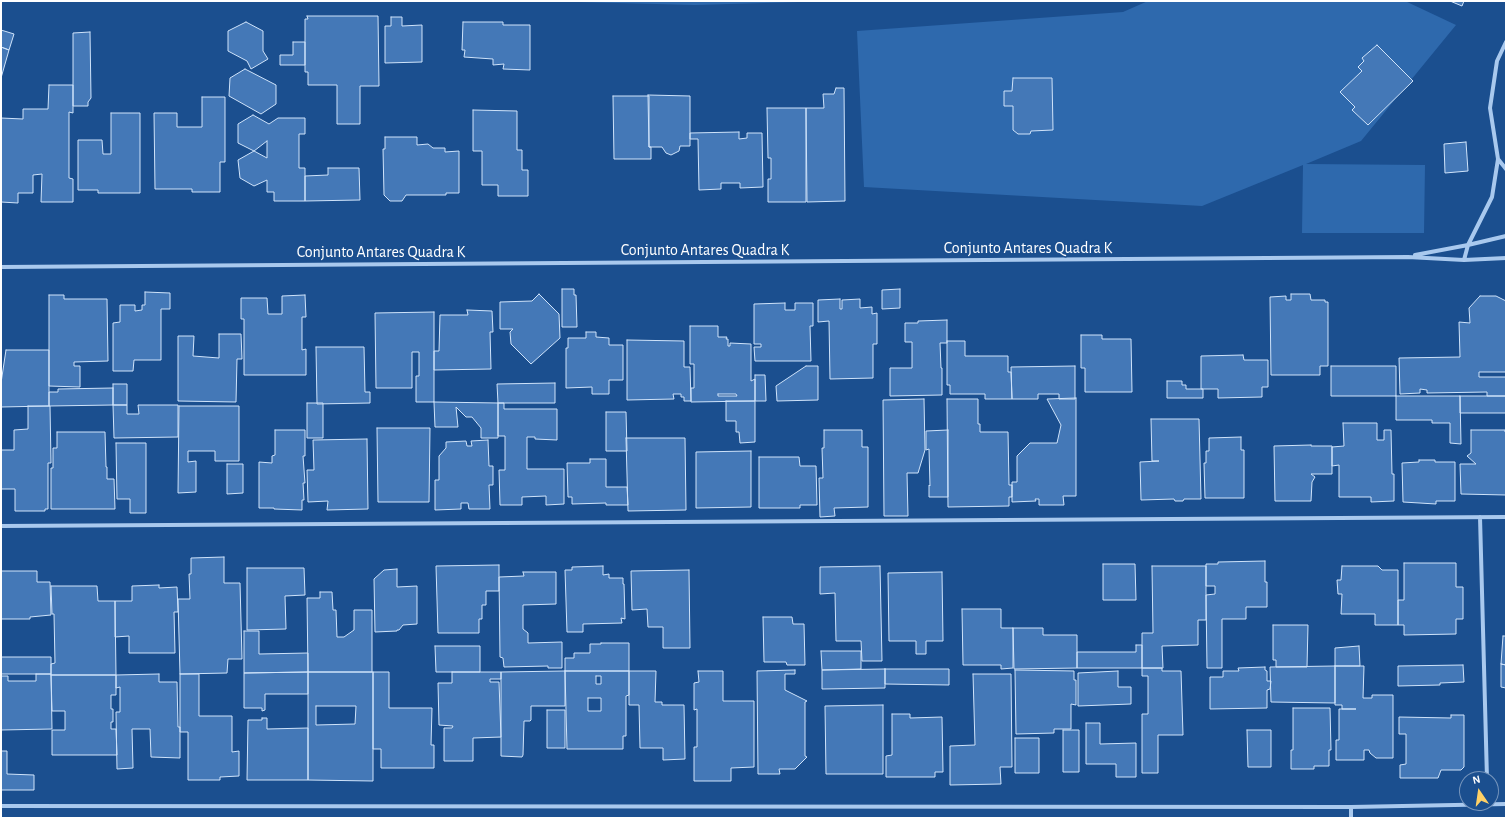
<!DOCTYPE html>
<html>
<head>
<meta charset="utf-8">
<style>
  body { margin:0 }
  #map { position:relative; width:1507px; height:819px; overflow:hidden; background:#1b4f8f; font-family:"Alegreya Sans",sans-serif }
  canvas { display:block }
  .frame { position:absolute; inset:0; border:2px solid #fff; pointer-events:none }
  .north { position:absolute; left:1459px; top:771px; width:40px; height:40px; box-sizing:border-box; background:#1b4f8f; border:1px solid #7695bc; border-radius:50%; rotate:347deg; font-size:11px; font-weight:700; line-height:16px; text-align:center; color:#fff }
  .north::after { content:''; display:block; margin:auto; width:14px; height:18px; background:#ffd166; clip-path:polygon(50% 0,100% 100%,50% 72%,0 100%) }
</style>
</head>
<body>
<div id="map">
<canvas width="1507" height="819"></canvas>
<div class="frame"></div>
<div class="north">N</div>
</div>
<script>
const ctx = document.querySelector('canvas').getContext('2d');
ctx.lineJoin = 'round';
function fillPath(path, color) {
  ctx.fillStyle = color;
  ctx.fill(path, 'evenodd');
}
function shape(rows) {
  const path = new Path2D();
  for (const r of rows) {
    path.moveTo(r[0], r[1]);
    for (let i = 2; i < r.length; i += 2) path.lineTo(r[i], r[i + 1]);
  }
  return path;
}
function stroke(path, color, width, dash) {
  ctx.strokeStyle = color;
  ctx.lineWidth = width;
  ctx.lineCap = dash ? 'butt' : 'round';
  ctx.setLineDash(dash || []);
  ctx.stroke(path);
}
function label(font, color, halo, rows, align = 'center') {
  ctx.font = font + ' "Alegreya Sans",sans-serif';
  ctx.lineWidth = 3;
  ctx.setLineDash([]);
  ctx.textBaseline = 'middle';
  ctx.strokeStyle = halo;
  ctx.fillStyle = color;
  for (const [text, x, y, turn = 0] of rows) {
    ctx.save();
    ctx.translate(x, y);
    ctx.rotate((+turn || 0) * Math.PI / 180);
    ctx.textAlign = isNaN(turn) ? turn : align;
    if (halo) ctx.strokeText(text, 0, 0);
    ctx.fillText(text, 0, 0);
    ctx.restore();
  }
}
fillPath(shape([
  [539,1,834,1,695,5],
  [1148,1,1405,1,1456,25,1361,141,1306,164,1425,165,1424,233,1302,233,1303,165,1202,206,864,187,857,31,1123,12]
]), '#2e69ad');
const building = shape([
  [1450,1,1464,1,1462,6,1450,1],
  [307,16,378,16,379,86,360,86,360,124,337,124,337,85,308,85,308,72,305,72,305,19,308,19,307,16],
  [391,17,402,17,402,26,422,25,422,62,385,63,385,26,391,26,391,17],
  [246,22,263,31,263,51,268,59,251,69,247,61,228,51,228,31,246,22],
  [463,22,503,22,503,25,530,25,530,70,503,69,504,64,493,65,493,59,464,57,465,50,462,50,463,22],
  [1,30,14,34,9,50,1,47,1,30],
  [90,32,91,98,88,102,88,106,73,106,73,33,90,32],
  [293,42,305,42,305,65,280,65,280,55,293,55,293,42],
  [1377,45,1413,81,1368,125,1352,110,1355,107,1340,92,1362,71,1358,67,1364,61,1362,58,1377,45],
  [1,47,9,50,1,78,1,47],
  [245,69,276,85,276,104,261,114,229,96,230,78,245,69],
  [1013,78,1052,78,1053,130,1031,131,1030,134,1018,134,1013,130,1013,106,1004,106,1004,91,1012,91,1013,78],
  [49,85,73,85,73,113,69,112,69,178,73,179,73,202,41,202,42,174,33,175,33,193,18,193,18,203,1,202,1,118,23,119,23,109,48,109,49,85],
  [836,88,844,88,845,201,807,202,806,108,824,108,823,94,834,94,836,88],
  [648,95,690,96,690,146,680,146,679,151,671,155,666,153,662,147,649,147,648,95],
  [613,96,649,96,649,147,651,147,651,159,614,159,613,96],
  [202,97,225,97,225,162,220,162,220,192,192,192,192,189,155,189,154,113,177,113,177,127,202,127,202,97],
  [767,108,806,108,806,202,768,202,768,179,771,179,771,158,768,158,767,108],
  [473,110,517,111,517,150,522,150,522,170,528,170,528,196,498,196,498,185,482,185,482,151,473,151,473,110],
  [111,113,140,113,140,193,98,193,98,190,78,190,78,140,102,140,103,154,111,154,111,113],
  [253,115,269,124,278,118,305,118,305,134,299,134,299,168,305,168,305,201,274,201,274,192,267,192,267,180,254,186,240,178,238,160,254,151,238,143,238,124,253,115],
  [267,141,267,158,254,151,267,141],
  [739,132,739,139,747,138,747,133,762,133,763,187,740,188,740,183,721,183,721,189,699,190,698,139,690,139,690,133,739,132],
  [385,137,417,137,417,145,428,144,433,148,445,148,445,152,459,151,459,193,446,193,446,195,406,195,402,201,390,201,384,195,383,149,385,149,385,137],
  [1466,142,1468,171,1445,173,1444,144,1466,142],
  [328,168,359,168,360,200,305,201,305,176,328,175,328,168],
  [562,289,574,289,574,295,576,295,577,327,562,327,562,289],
  [900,289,900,308,882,309,882,290,900,289],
  [145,292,170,293,170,309,161,309,161,360,134,360,133,371,113,371,113,323,120,322,120,305,135,305,135,311,142,310,142,305,145,305,145,292],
  [539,294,559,314,560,338,531,364,511,344,510,332,513,329,500,329,500,302,532,301,539,294],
  [1291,294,1310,294,1311,300,1325,300,1325,302,1328,302,1328,366,1320,366,1320,375,1271,375,1270,297,1286,296,1286,300,1291,300,1291,294],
  [49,295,64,295,64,299,107,299,108,361,74,362,74,366,80,366,80,387,49,386,49,295],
  [305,295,306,317,302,317,302,350,306,349,306,375,244,375,244,319,241,319,241,298,267,298,268,314,282,314,282,296,305,295],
  [1480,296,1496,296,1506,301,1506,372,1479,372,1479,377,1506,377,1506,396,1487,396,1487,392,1427,393,1427,390,1420,389,1420,393,1400,394,1399,358,1460,357,1459,322,1470,323,1469,308,1480,296],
  [840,299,840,309,842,309,842,300,860,299,860,308,872,307,872,314,877,313,877,344,873,344,873,378,830,379,829,321,818,322,818,300,840,299],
  [785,303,785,310,795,310,795,303,813,303,813,326,810,326,811,361,755,361,754,347,761,347,761,344,754,344,754,304,785,303],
  [467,310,492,311,493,332,490,332,491,369,434,370,434,351,439,351,440,315,468,315,467,310],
  [434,312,434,402,416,402,416,376,419,376,419,352,412,352,412,388,376,388,375,313,434,312],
  [947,320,947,343,940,343,941,368,942,368,942,395,890,396,890,368,912,368,912,342,905,342,905,323,918,323,918,321,947,320],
  [690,326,718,326,718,337,727,337,726,339,728,339,728,346,730,346,730,343,751,344,751,381,755,379,755,401,691,402,691,388,694,388,694,364,690,364,690,326],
  [718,394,736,394,737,396,718,396,718,394],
  [586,332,596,332,596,337,609,338,609,345,623,345,623,380,609,380,609,394,592,394,592,387,566,388,566,348,568,348,568,338,586,338,586,332],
  [219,334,241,334,242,359,237,359,236,402,178,401,178,336,194,336,193,356,219,358,219,334],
  [1081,335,1102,335,1102,339,1131,339,1132,392,1085,392,1085,368,1081,368,1081,335],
  [627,340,684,341,684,367,690,367,691,401,684,401,684,397,681,397,681,394,673,394,674,399,627,400,627,340],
  [947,341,965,341,965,356,1008,356,1008,372,1011,372,1012,399,985,399,985,394,950,394,950,385,947,385,947,341],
  [316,347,364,347,365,392,370,392,370,403,317,404,316,347],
  [6,350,49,350,49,406,1,407,1,383,6,350],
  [1243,355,1244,360,1268,360,1268,387,1262,387,1262,397,1218,398,1218,389,1201,389,1201,356,1243,355],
  [806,366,818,366,818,400,777,401,776,386,806,366],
  [1075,366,1075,399,1059,399,1059,394,1038,394,1038,399,1012,399,1011,367,1075,366],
  [1331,366,1396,366,1396,396,1331,396,1331,366],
  [755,375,765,375,766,401,755,401,755,375],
  [1167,381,1182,381,1182,385,1186,385,1186,389,1203,389,1203,398,1167,398,1167,381],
  [555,383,555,403,498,403,497,384,555,383],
  [113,384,127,384,127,405,113,405,113,384],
  [113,388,113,405,49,406,49,392,58,392,58,389,113,388],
  [1396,396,1460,396,1461,444,1450,443,1450,423,1432,423,1432,420,1396,420,1396,396],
  [1460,396,1506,396,1506,413,1460,413,1460,396],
  [1076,398,1076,496,1063,496,1064,505,1039,505,1039,499,1035,499,1036,501,1012,502,1012,482,1017,482,1017,456,1030,443,1057,443,1061,425,1047,399,1076,398],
  [924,399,925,450,918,473,907,473,908,516,884,516,883,400,924,399],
  [947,399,978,399,978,424,980,424,980,432,1008,432,1009,485,1012,485,1012,497,1009,497,1009,506,948,507,947,399],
  [726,401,755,401,755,442,740,443,739,432,736,432,736,421,726,421,726,401],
  [434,402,498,403,498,438,481,438,481,428,472,417,466,417,456,407,458,427,435,427,434,402],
  [307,403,323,403,323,438,307,438,307,403],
  [498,403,504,403,504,409,557,409,557,440,535,439,535,437,527,437,527,469,564,469,564,504,546,505,546,496,522,497,522,505,500,505,499,470,505,470,505,436,498,436,498,403],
  [113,405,127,405,127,414,139,414,138,405,178,405,178,437,114,438,113,405],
  [28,406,50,406,51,463,48,463,48,509,45,509,45,511,15,511,15,489,1,489,1,450,14,450,14,430,28,429,28,406],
  [179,406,239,406,239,461,215,461,215,451,188,451,188,462,196,461,196,492,178,493,179,406],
  [606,412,626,412,627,451,606,451,606,412],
  [1151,419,1199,419,1201,499,1184,499,1183,501,1175,501,1174,499,1141,500,1140,462,1159,461,1152,461,1151,419],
  [1343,423,1377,423,1377,440,1384,440,1384,430,1391,430,1392,474,1394,474,1394,501,1371,502,1371,497,1339,497,1339,465,1332,466,1332,447,1344,446,1343,423],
  [377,428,430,428,429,502,378,502,377,428],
  [275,430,305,430,305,456,303,456,305,483,303,483,304,500,302,500,302,510,274,509,274,508,259,508,259,462,272,463,272,456,275,455,275,430],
  [824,430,862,430,862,447,868,447,868,507,834,508,835,516,820,517,819,478,823,478,822,448,824,448,824,430],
  [948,430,948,497,929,497,929,485,930,486,929,449,926,450,926,431,948,430],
  [1471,430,1505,430,1505,432,1506,432,1506,495,1461,494,1460,464,1476,464,1467,456,1471,453,1471,430],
  [57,432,105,432,106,467,107,467,107,479,114,479,115,509,51,509,51,468,53,468,53,448,57,448,57,432],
  [1241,437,1241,450,1244,450,1244,498,1205,498,1204,463,1206,463,1206,451,1209,451,1209,438,1241,437],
  [626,438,685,438,686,510,628,511,626,438],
  [367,439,368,509,327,510,328,501,308,502,307,470,314,470,313,440,367,439],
  [488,440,489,466,493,466,493,485,489,485,490,509,469,509,468,503,461,503,461,509,435,510,435,480,439,480,439,456,446,448,446,442,466,441,467,446,472,446,471,441,488,440],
  [116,443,146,443,146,513,130,513,130,499,117,499,116,443],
  [1311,445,1311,446,1332,446,1332,474,1311,474,1315,477,1312,482,1311,501,1275,501,1274,446,1311,445],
  [751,451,751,507,696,508,696,452,751,451],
  [759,457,799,457,800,466,816,466,817,505,800,505,800,508,759,508,759,457],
  [590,459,606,459,606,487,627,487,628,505,606,505,606,503,572,504,572,497,568,497,567,463,590,463,590,459],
  [1419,460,1435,460,1435,462,1455,462,1455,501,1436,501,1436,504,1403,502,1402,463,1419,462,1419,460],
  [227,464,243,464,243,493,227,494,227,464],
  [224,557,224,583,240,583,242,659,228,659,227,673,180,674,178,599,190,599,189,574,191,574,191,558,224,557],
  [1265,561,1265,582,1267,582,1267,607,1246,607,1246,619,1222,619,1222,668,1207,668,1206,595,1215,594,1215,586,1206,586,1206,564,1218,564,1218,562,1265,561],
  [1404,563,1456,563,1456,587,1463,587,1463,619,1456,619,1456,634,1404,635,1404,625,1398,625,1398,600,1404,600,1404,563],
  [1103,564,1135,564,1136,600,1103,600,1103,564],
  [499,565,499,591,486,591,486,605,482,605,482,619,479,619,479,633,438,633,436,566,499,565],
  [603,566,603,575,609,574,609,578,623,578,623,584,624,584,625,619,621,618,622,623,583,624,583,632,567,632,565,570,572,570,572,567,603,566],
  [880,566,882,661,862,661,861,641,836,641,835,593,820,594,820,567,880,566],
  [1152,566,1206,566,1206,620,1198,620,1198,645,1162,646,1163,668,1142,668,1142,633,1153,633,1152,566],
  [1342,566,1378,566,1382,570,1398,570,1398,625,1375,625,1375,614,1341,614,1342,594,1338,594,1337,580,1341,580,1342,566],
  [247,568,304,568,305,595,285,596,286,629,247,630,247,568],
  [397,569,397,587,417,586,417,624,403,625,399,630,397,630,397,631,375,632,374,579,384,570,397,569],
  [689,570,690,648,663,648,663,627,648,627,647,609,632,610,631,571,689,570],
  [1,571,37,571,37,582,50,582,51,615,30,617,30,619,1,619,1,571],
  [523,572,556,572,556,604,523,605,523,629,528,633,528,643,562,642,562,668,548,668,548,666,504,667,503,658,500,657,499,577,524,576,523,572],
  [942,572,943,641,926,641,926,654,916,654,916,641,889,641,888,573,942,572],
  [159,585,159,588,177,587,178,612,174,612,175,653,129,653,129,636,115,637,115,601,132,601,132,586,159,585],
  [51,586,97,586,98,601,115,601,116,675,51,675,51,664,55,663,54,614,52,614,51,586],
  [320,592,332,592,333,610,336,610,337,637,344,637,354,630,354,610,372,610,372,672,308,672,307,598,320,598,320,592],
  [962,609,1001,609,1001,628,1013,628,1013,668,1001,669,1001,665,963,665,962,609],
  [763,617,792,617,793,624,804,624,805,665,787,665,786,662,764,662,763,617],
  [1273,625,1308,625,1307,667,1276,667,1276,660,1273,660,1273,625],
  [1013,628,1043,628,1043,635,1077,635,1077,668,1014,669,1013,628],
  [244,631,259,631,259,654,308,653,308,672,244,673,244,631],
  [1503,636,1506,636,1506,665,1501,664,1503,636],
  [601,643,629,643,629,671,565,671,565,658,574,658,574,653,590,653,590,644,601,644,601,643],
  [1136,645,1142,645,1142,668,1077,668,1077,652,1136,652,1136,645],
  [435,646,480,646,480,672,436,672,435,646],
  [1359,646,1360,666,1335,666,1335,648,1359,646],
  [821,651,861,651,861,669,822,670,821,651],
  [1,657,51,657,51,674,1,674,1,657],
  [1501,664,1506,665,1506,690,1506,688,1501,687,1501,664],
  [1463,665,1464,682,1440,683,1440,685,1398,686,1398,666,1463,665],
  [1335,666,1364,666,1363,698,1372,698,1372,695,1393,695,1393,758,1376,758,1370,753,1369,750,1364,750,1364,760,1336,760,1336,740,1339,740,1339,709,1356,709,1342,709,1342,705,1335,705,1335,666],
  [1335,666,1335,703,1271,702,1270,667,1335,666],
  [1265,667,1265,670,1267,671,1267,681,1271,681,1270,689,1267,690,1267,708,1210,709,1210,677,1223,677,1223,671,1239,671,1238,668,1265,667],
  [1142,668,1162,668,1162,671,1181,671,1183,735,1158,735,1158,773,1142,773,1142,714,1148,714,1148,676,1142,676,1142,668],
  [885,669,885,688,822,689,822,670,885,669],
  [885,669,949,669,949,685,885,684,885,669],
  [795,670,795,674,785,674,785,690,807,701,805,702,805,756,807,757,795,769,779,769,780,774,758,774,757,671,795,670],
  [1015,670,1074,671,1074,680,1076,680,1076,705,1071,704,1071,729,1054,729,1054,733,1016,734,1015,670],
  [565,671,629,671,629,695,626,696,626,736,623,736,623,749,567,749,565,671],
  [596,676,601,676,601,684,596,684,596,676],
  [588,698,601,698,601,711,588,711,588,698],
  [565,671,565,706,531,706,531,720,530,721,524,721,523,755,522,757,501,756,501,672,565,671],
  [629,671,656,671,655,702,662,702,662,705,684,705,685,759,663,760,663,748,640,748,639,705,629,705,629,671],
  [698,671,723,671,723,701,754,701,754,767,731,768,731,781,694,781,694,747,697,747,697,709,694,710,694,683,699,682,698,671],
  [1118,671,1118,687,1131,687,1131,704,1078,706,1078,673,1118,671],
  [308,672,373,672,373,781,308,780,308,672],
  [316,706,356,706,355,724,316,725,316,706],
  [308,672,308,694,265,694,265,710,262,711,262,708,244,708,244,673,308,672],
  [373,672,389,672,389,708,432,708,431,745,434,745,434,768,381,768,381,749,373,749,373,672],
  [452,672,501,672,501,679,490,679,490,682,499,682,501,737,473,738,473,761,444,761,444,728,452,728,453,726,439,725,438,683,452,683,452,672],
  [36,674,51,674,52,729,1,730,1,676,8,676,8,681,36,681,36,674],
  [159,674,159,682,177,682,178,727,180,727,180,758,151,757,150,729,132,729,133,768,117,769,116,712,120,712,120,687,116,688,116,675,159,674],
  [180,674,199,674,199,716,232,716,232,752,239,751,239,776,220,777,220,780,188,780,188,732,180,732,180,674],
  [973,674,1011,674,1012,767,1000,767,1001,784,950,785,950,746,975,745,973,674],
  [51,675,116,675,116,695,111,695,111,709,113,709,113,722,111,722,111,729,116,729,117,755,52,755,52,730,65,730,65,711,52,711,51,675],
  [883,705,883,774,826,774,825,706,883,705],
  [1293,708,1330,708,1331,750,1329,750,1329,766,1314,766,1314,769,1291,769,1291,750,1293,750,1293,708],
  [547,710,565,710,565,748,547,748,547,710],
  [892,714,910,714,910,718,942,717,943,772,935,772,935,777,886,777,886,756,892,755,892,714],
  [1451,715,1464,715,1464,767,1461,770,1441,770,1438,778,1400,778,1400,765,1406,764,1406,734,1399,734,1399,717,1451,718,1451,715],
  [262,718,267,718,267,729,308,728,308,780,247,780,248,720,262,720,262,718],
  [1086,723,1100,723,1100,744,1136,743,1136,777,1116,777,1116,764,1086,764,1086,723],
  [1063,730,1079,730,1079,772,1063,772,1063,730],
  [1247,730,1271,730,1271,767,1248,767,1247,730],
  [1015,738,1039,738,1039,773,1015,773,1015,738],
  [1,751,7,751,7,774,34,775,34,790,1,790,1,751]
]);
fillPath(building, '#4478b7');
stroke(building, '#cfe3fa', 1);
stroke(shape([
  [1506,42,1497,61,1490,108,1498,159,1506,169],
  [1415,255,1468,245,1506,236],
  [1464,260,1468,245,1492,197,1498,159],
  [1,267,1408,257,1464,260,1506,258],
  [1480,517,1487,779],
  [1,526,1506,517],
  [1,806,1351,807,1506,804],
  [1351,807,1351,818]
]), '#a9c9ee', 4);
label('16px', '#fff', '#1b4f8f', [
  ["Conjunto Antares Quadra K",1028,248],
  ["Conjunto Antares Quadra K",705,250],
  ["Conjunto Antares Quadra K",381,252]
]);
</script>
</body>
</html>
